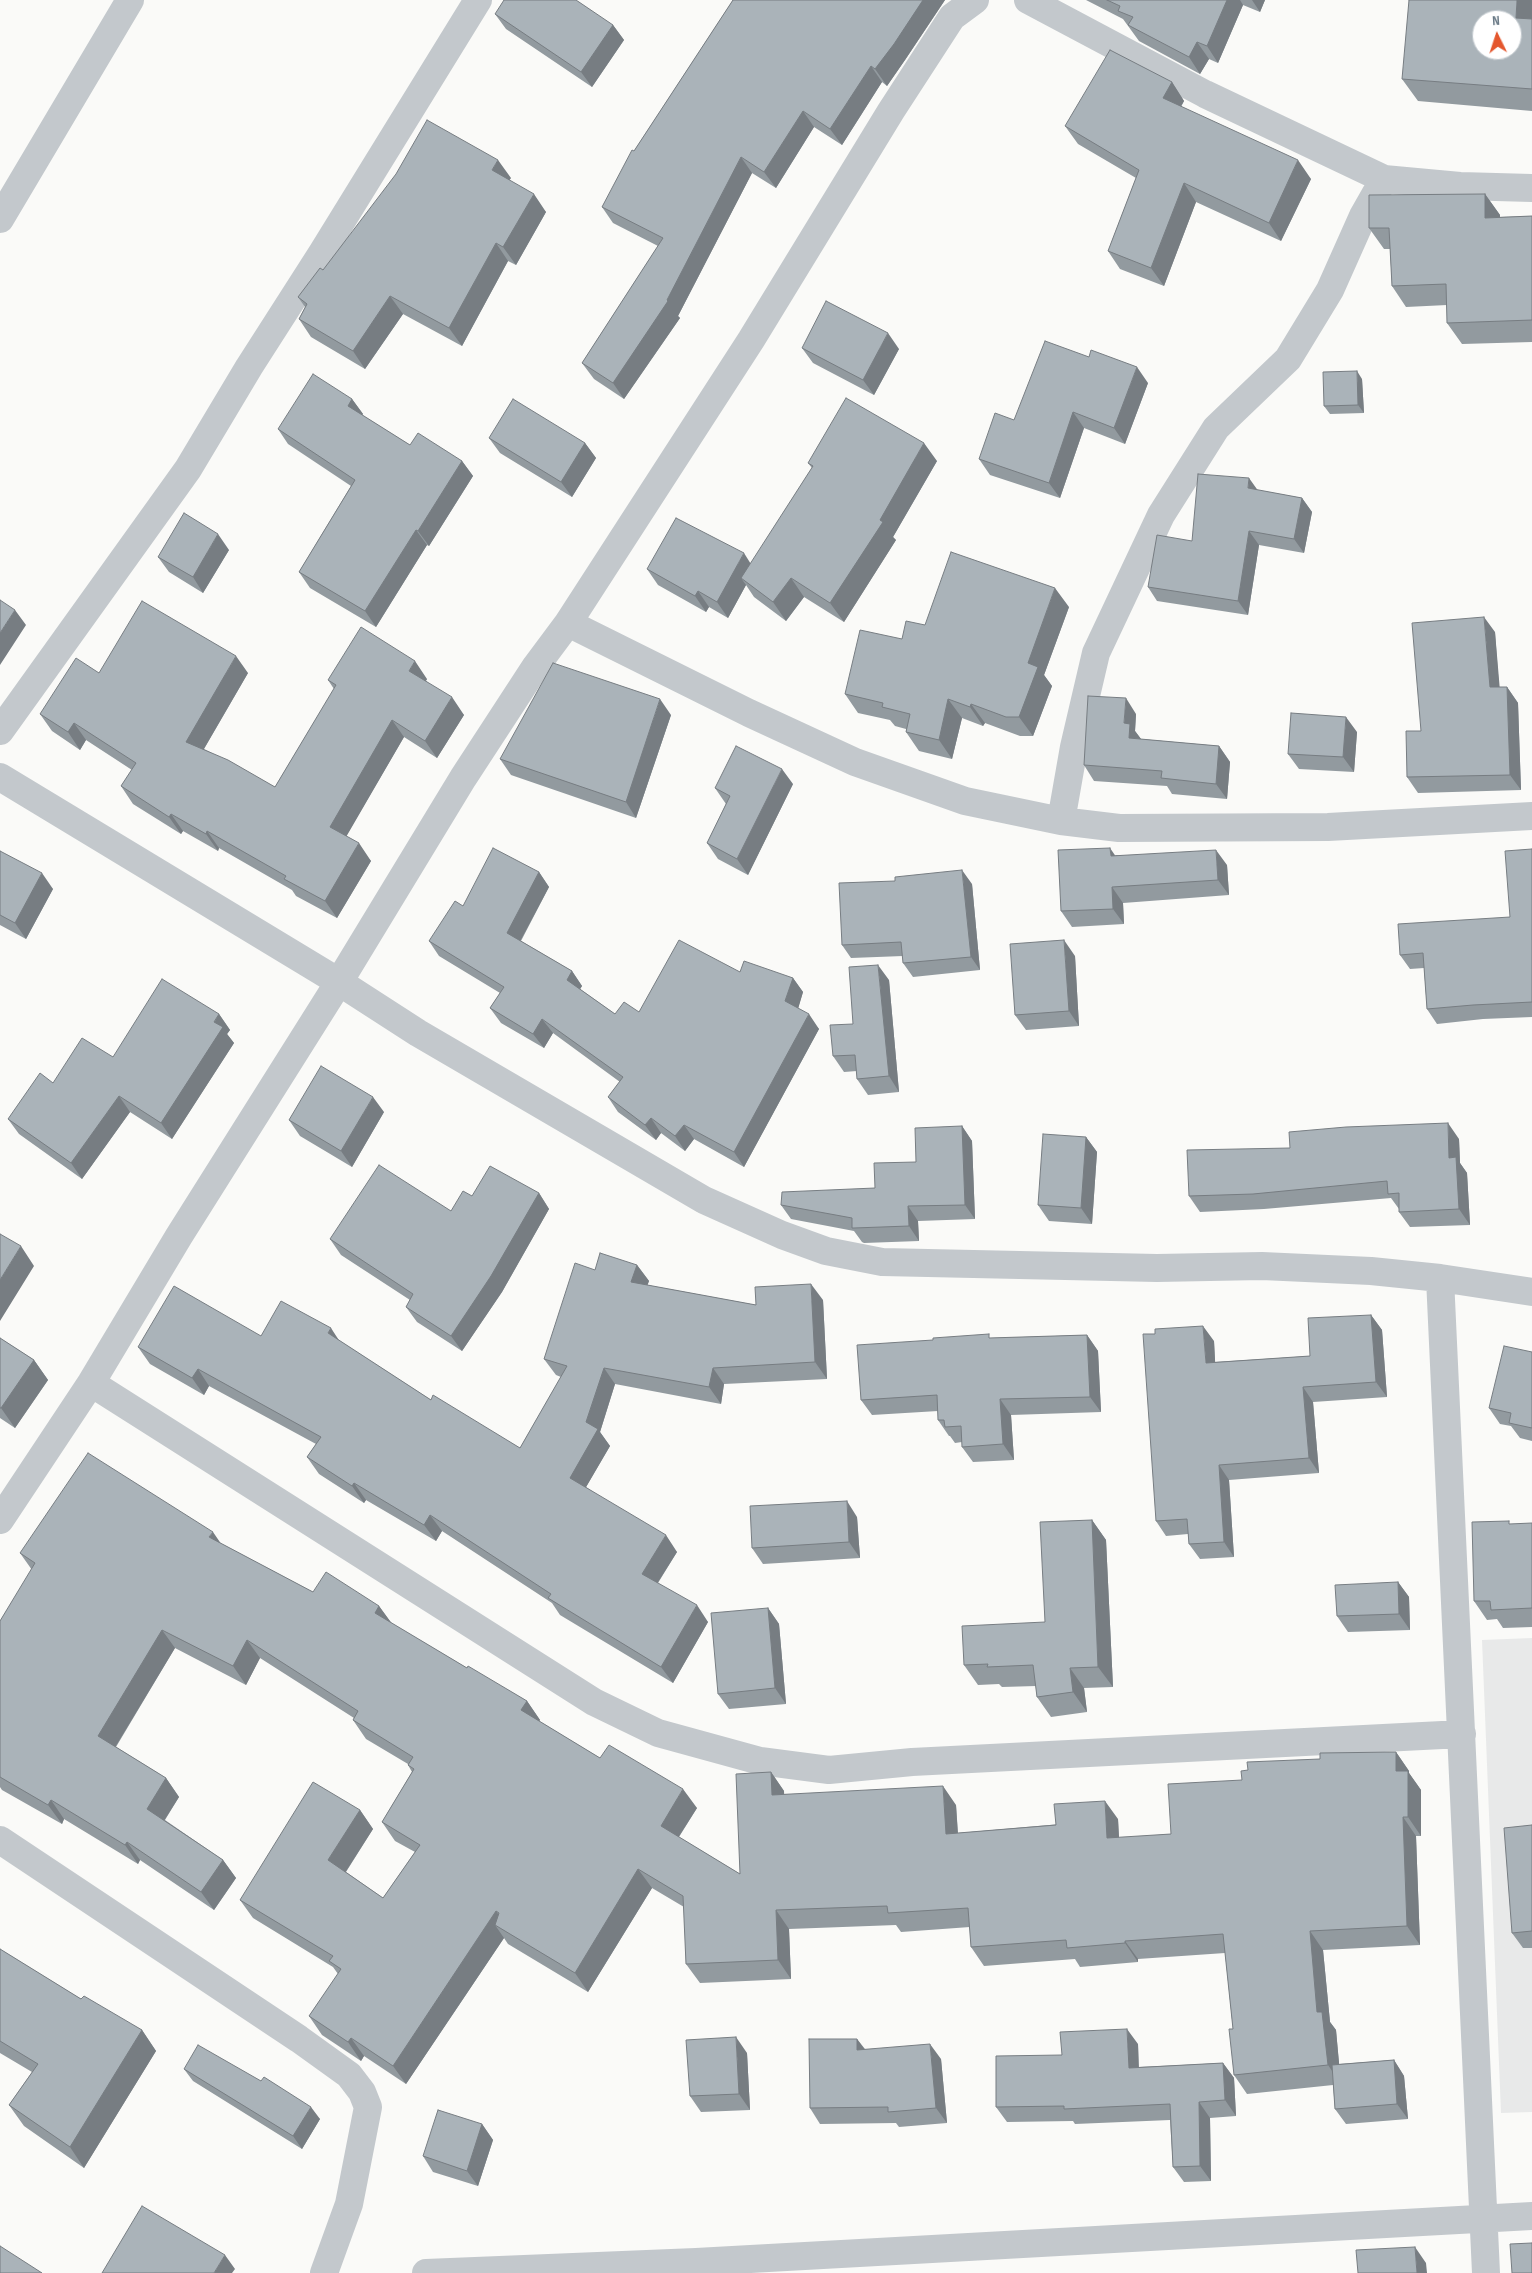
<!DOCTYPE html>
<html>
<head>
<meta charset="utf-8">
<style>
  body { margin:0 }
  #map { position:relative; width:1532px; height:2273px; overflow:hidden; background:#fafaf8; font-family:"Sofia Sans Condensed",sans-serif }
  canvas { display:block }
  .north { position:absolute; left:1472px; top:10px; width:50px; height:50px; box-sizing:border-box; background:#fff; border:1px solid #c1c8cd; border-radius:50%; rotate:356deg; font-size:14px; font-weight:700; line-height:20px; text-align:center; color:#657683 }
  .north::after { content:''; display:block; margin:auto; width:18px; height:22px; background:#e4572e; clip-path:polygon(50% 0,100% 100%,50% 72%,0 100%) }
</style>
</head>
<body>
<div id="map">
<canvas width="1532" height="2273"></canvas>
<div class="north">N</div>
</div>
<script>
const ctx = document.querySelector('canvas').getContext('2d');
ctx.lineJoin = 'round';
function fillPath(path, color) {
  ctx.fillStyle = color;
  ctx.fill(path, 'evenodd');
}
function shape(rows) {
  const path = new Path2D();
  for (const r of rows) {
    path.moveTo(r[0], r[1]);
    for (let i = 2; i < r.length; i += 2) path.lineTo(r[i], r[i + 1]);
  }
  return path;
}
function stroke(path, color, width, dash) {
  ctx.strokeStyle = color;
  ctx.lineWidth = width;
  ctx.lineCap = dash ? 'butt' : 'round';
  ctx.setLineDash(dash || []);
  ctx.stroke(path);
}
fillPath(shape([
  [1532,1638,1532,2112,1501,2113,1482,1640]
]), '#e8e9e9');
stroke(shape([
  [1028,0,1205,94,1384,179,1460,186,1532,188],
  [0,219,130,0],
  [568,623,749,713,855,762,965,801,1061,821,1119,828,1328,827,1532,816],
  [0,731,188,469,249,367,322,253,478,0],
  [0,777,339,982,418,1033,704,1200,782,1235,826,1251,882,1262,1157,1268,1262,1266,1371,1271,1440,1278,1532,1292],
  [1061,821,1074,747,1096,653,1161,515,1216,428,1288,359,1330,290,1363,216,1384,179],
  [1440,1278,1486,2273],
  [91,1383,594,1702,658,1733,760,1761,829,1770,912,1762,1462,1734],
  [0,1520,91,1383,179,1236,339,982,463,778,536,666,568,623,751,340,891,111,952,17,975,0],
  [0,1840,299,2039,349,2075,362,2092,368,2107,349,2204,324,2273],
  [426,2273,696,2262,1532,2216]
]), '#c3c8cc', 28);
fillPath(shape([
  [733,0,945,0,905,60,887,86,882,82,842,145,814,127,776,188,752,173,678,316,680,318,624,399,594,379,582,363,658,246,613,223,602,207,634,151],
  [1086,0,1265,0,1260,12,1243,5,1218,63,1209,59,1200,74,1139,41,1123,19],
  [1532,0,1532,111,1418,101,1402,79],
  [495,14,613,25,624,40,592,87,506,29],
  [1172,82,1184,101,1181,107,1311,179,1281,241,1196,202,1164,286,1120,269,1108,251,1136,178,1078,144,1065,126],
  [511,178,509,180,546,212,516,265,508,261,462,346,403,314,365,369,311,337,299,319,305,307,298,297,323,270],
  [1485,194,1500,215,1500,217,1532,216,1532,342,1462,344,1447,323,1447,305,1406,307,1392,286,1390,249,1384,249,1369,228],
  [802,348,899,349,874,395,813,363],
  [1362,379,1364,413,1330,414,1324,406],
  [1148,383,1125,444,1084,428,1060,498,990,475,979,459,1014,420],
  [352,399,363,414,362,415,410,445,462,461,473,476,429,546,427,545,376,627,310,588,299,572,351,486,288,444,278,429],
  [489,438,585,443,596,458,572,497,500,453],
  [937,461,893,537,896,540,844,622,804,597,786,621,754,597,746,585,728,618,709,607,706,612,658,585,647,569,751,564,812,468,808,463],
  [1257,490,1302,498,1312,512,1304,553,1259,545,1248,615,1157,601,1148,587,1192,541],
  [229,550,203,593,169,572,158,557],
  [1069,607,1044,675,1052,686,1033,736,1020,736,985,723,983,726,962,718,952,759,919,751,906,732,906,729,895,726,890,720,858,713,845,694,902,639,925,625],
  [1495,632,1499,687,1507,687,1518,703,1521,790,1418,793,1407,777,1421,731],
  [99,673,248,673,204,749,275,787,334,689,328,680,427,679,426,681,464,715,437,758,404,737,346,836,371,861,337,918,296,896,292,890,219,848,218,851,183,831,181,834,133,804,121,786,132,770,86,740,80,750,52,731,40,714],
  [1136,714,1135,731,1141,739,1219,746,1230,762,1227,799,1172,794,1167,786,1094,781,1084,765],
  [671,715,636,818,511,775,500,759],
  [1357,732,1354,772,1299,769,1288,754],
  [793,784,748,875,718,859,707,843,726,804,715,788],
  [1532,849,1532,1017,1483,1019,1437,1024,1427,1009,1424,968,1410,969,1400,955,1510,917],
  [0,851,53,889,26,939,0,925],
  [1116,855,1227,865,1229,895,1123,903,1124,924,1072,927,1061,911],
  [539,872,549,887,521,941,572,971,582,986,580,989,615,1014,639,1012,740,972,793,978,803,992,798,1008,819,1029,744,1167,694,1139,685,1151,661,1133,656,1140,618,1112,608,1097,620,1082,553,1033,544,1048,501,1023,490,1008,500,993,439,956,429,941,463,906],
  [972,884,980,970,913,977,903,963,903,956,851,958,842,945],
  [1075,956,1079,1026,1026,1030,1015,1015],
  [889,980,899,1092,868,1095,857,1079,857,1071,844,1072,833,1056,853,1024],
  [219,1014,230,1030,227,1034,234,1043,172,1139,130,1112,82,1179,19,1134,8,1119,53,1083,113,1057],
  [384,1112,352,1167,300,1136,289,1120],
  [962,1126,972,1141,975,1219,918,1221,919,1241,864,1243,862,1242,854,1231,791,1219,781,1205,875,1188,916,1162],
  [1086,1137,1097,1152,1092,1224,1049,1221,1038,1205],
  [1459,1139,1460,1163,1467,1173,1470,1225,1410,1227,1399,1212,1399,1209,1391,1198,1264,1209,1200,1212,1189,1196,1290,1148],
  [539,1193,549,1209,502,1292,462,1351,417,1322,406,1307,410,1300,341,1255,330,1239,451,1211,472,1196],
  [637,1265,649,1281,647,1285,756,1305,823,1300,827,1379,724,1384,721,1404,615,1384,600,1432,610,1446,586,1487,677,1552,658,1583,708,1622,673,1683,560,1615,552,1603,442,1531,436,1541,366,1500,364,1503,319,1474,307,1457,316,1444,209,1386,204,1395,150,1364,138,1347,261,1336,340,1341,431,1400,520,1448,561,1377,556,1375,544,1359,595,1270],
  [1371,1315,1382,1330,1387,1397,1313,1402,1319,1473,1229,1480,1234,1557,1200,1559,1189,1544,1188,1534,1166,1536,1156,1521,1214,1341,1215,1362,1310,1356],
  [1087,1335,1098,1351,1101,1412,1011,1415,1014,1460,973,1462,962,1447,962,1442,955,1443,950,1436,949,1436,938,1420,938,1411,872,1415,861,1400,991,1338],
  [0,1338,34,1360,48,1380,15,1428,0,1418],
  [1532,1352,1532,1441,1520,1438,1511,1426,1500,1424,1489,1408],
  [857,1517,860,1558,763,1564,752,1548],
  [1092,1520,1106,1540,1113,1687,1084,1688,1087,1712,1051,1717,1037,1697,1036,1686,1002,1687,999,1684,978,1685,964,1665,1045,1622],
  [1532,1523,1532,1627,1503,1628,1497,1619,1487,1620,1474,1601],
  [220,1543,313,1592,379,1606,391,1623,467,1668,527,1701,540,1720,539,1721,600,1758,697,1808,679,1837,740,1874,771,1772,784,1791,784,1794,956,1805,958,1833,1118,1819,1119,1838,1171,1834,1242,1780,1248,1770,1320,1759,1396,1752,1409,1771,1409,1773,1421,1790,1421,1836,1416,1836,1420,1945,1323,1950,1330,2022,1336,2030,1339,2064,1394,2060,1404,2076,1408,2119,1346,2124,1335,2109,1333,2085,1247,2094,1234,2075,1233,2029,1225,1953,1138,1959,1138,1962,1080,1967,1075,1959,984,1966,971,1947,970,1927,901,1932,896,1925,789,1929,791,1979,700,1983,686,1964,684,1907,652,1888,588,1992,508,1944,504,1938,406,2084,364,2056,361,2061,322,2035,309,2016,338,1974,333,1967,253,1918,240,1900,360,1810,373,1829,346,1872,383,1898,415,1852,395,1841,382,1822,412,1772,408,1765,408,1764,366,1739,353,1720,354,1718,260,1658,246,1685,175,1648,116,1747,166,1778,179,1797,165,1820,223,1860,236,1878,214,1910,140,1860,138,1864,64,1819,62,1824,2,1790,0,1787,0,1621,32,1570,20,1553],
  [1398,1582,1409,1597,1410,1630,1348,1632,1337,1616],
  [768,1608,779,1624,786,1704,729,1709,718,1694],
  [1532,1825,1532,1948,1523,1948,1512,1933],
  [0,1949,81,1999,142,2030,156,2051,84,2168,24,2126,9,2105,32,2072,0,2053],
  [857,2039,865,2049,941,2059,947,2123,899,2127,896,2123,820,2124,810,2108],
  [1138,2044,1139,2067,1223,2063,1234,2078,1236,2116,1210,2118,1211,2181,1184,2182,1173,2167,1170,2120,1075,2124,1073,2121,1007,2122,996,2107,1062,2055],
  [747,2053,750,2110,701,2112,690,2096],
  [184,2069,261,2081,320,2119,302,2149,193,2081],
  [482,2124,493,2140,478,2186,433,2172,423,2156]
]), '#929a9f');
fillPath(shape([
  [923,0,945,0,905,60,887,86,875,69],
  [1227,0,1240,0,1243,5,1218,63,1207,46],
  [1252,0,1265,0,1260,12],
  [1517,0,1532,0,1532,34,1516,18],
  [613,25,624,40,592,87,581,72],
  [1197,42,1209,59,1200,74,1189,57],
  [871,66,882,82,842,145,830,129],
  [1172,82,1184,101,1175,116,1163,98],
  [803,111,814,127,776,188,764,172],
  [741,157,752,173,678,316,680,318,624,399,613,383,667,300],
  [498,160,511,178,504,188,492,170],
  [1298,160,1311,179,1281,241,1269,223],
  [1184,183,1196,202,1164,286,1151,268],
  [534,194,546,212,516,265,503,247],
  [1485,194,1500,215,1500,239,1485,218],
  [496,243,508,261,462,346,449,328],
  [390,296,403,314,365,369,353,351],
  [888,333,899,349,874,395,863,380],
  [1137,367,1148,383,1125,444,1114,428],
  [1357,371,1362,379,1364,413,1358,405],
  [352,399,363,414,358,421,348,406],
  [1073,412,1084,428,1060,498,1049,483],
  [585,443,596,458,572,497,561,482],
  [924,443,937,461,893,537,896,540,844,622,830,603],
  [462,461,473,476,429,546,418,531],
  [1249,478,1259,492,1248,488],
  [1302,498,1312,512,1304,553,1294,539],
  [416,530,427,545,376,627,365,611],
  [1249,531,1259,545,1248,615,1238,601],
  [218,534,229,550,203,593,193,577],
  [744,553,754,569,741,578,746,585,728,618,717,602],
  [791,578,804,597,786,621,773,602],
  [1055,588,1069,607,1044,675,1052,686,1033,736,1019,717,1028,663],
  [698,591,709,607,706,612,695,596],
  [15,610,26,625,0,665,0,633],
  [1484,617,1495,632,1501,703,1490,687],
  [236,656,248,673,198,759,186,742],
  [415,661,427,679,421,688,409,671],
  [1507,687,1518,703,1521,790,1510,775],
  [452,697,464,715,437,758,425,741],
  [1126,698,1136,714,1135,731,1141,739,1129,738,1124,723],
  [660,699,671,715,636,818,626,802],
  [948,699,962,718,952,759,939,740],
  [971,704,985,723,983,726,970,707],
  [1346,717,1357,732,1354,772,1343,757],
  [392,720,404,737,342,844,330,827],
  [74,723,86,740,80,750,68,732],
  [1219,746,1230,762,1227,799,1216,784],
  [782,769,793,784,748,875,737,859],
  [171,814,183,831,181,834,169,817],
  [207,831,219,848,218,851,206,834],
  [359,843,371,861,337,918,325,901],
  [1110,848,1121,864,1111,856],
  [1216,850,1227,865,1229,895,1218,880],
  [962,870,972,884,980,970,971,957],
  [539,872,549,887,517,947,507,933],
  [42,873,53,889,26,939,15,923],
  [1112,887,1123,903,1124,924,1113,909],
  [1064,940,1075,956,1079,1026,1069,1011],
  [878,965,889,980,899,1092,889,1076],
  [572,971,582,986,577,994,567,980],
  [793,978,803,992,796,1016,785,1001],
  [219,1014,230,1030,227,1034,234,1043,172,1139,161,1123],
  [809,1014,819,1029,744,1167,734,1152],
  [542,1019,553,1033,544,1048,533,1034],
  [119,1096,130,1112,82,1179,71,1163],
  [373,1097,384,1112,352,1167,341,1151],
  [651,1118,661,1133,656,1140,645,1125],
  [1448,1123,1459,1139,1460,1163,1467,1173,1470,1225,1459,1209,1449,1158],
  [684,1125,694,1139,685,1151,675,1136],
  [962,1126,972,1141,975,1219,965,1205],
  [1086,1137,1097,1152,1092,1224,1081,1208],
  [539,1193,549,1209,502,1292,462,1351,451,1336],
  [908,1206,918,1221,919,1241,909,1226],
  [21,1246,34,1266,0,1321,0,1280],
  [637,1265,649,1281,643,1298,631,1282],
  [811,1284,823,1300,827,1379,815,1362],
  [1371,1315,1382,1330,1387,1397,1376,1382],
  [1203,1326,1214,1341,1216,1378,1206,1363],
  [331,1328,342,1345,328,1333],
  [1087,1335,1098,1351,1101,1412,1090,1397],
  [34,1360,48,1380,15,1428,1,1408],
  [604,1368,615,1384,600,1432,610,1446,582,1494,570,1478,586,1422],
  [713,1368,724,1384,721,1404,709,1387],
  [198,1369,209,1386,204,1395,192,1378],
  [1303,1387,1313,1402,1319,1473,1309,1458],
  [1000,1399,1011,1415,1014,1460,1003,1444],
  [1219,1465,1229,1480,1234,1557,1224,1542],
  [354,1483,366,1500,364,1503,352,1486],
  [847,1501,857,1517,860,1558,849,1542],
  [430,1515,442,1531,436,1541,424,1525],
  [1092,1520,1106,1540,1113,1687,1098,1667],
  [213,1532,226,1551,209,1537],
  [666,1535,677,1552,653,1590,642,1574],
  [1398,1582,1409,1597,1410,1630,1399,1614],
  [697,1605,708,1622,673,1683,661,1667],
  [379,1606,393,1625,375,1613],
  [768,1608,779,1624,786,1704,775,1688],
  [162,1630,175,1648,111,1754,98,1736],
  [247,1640,260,1658,246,1685,233,1666],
  [1070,1668,1084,1688,1087,1712,1073,1692],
  [527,1701,540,1720,534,1729,521,1710],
  [1396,1752,1409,1771,1409,1773,1421,1790,1421,1836,1408,1817,1396,1771],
  [771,1772,784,1791,785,1814,772,1795],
  [166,1778,179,1797,160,1827,147,1809],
  [943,1786,956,1805,959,1853,946,1834],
  [683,1789,697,1808,674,1844,661,1826],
  [51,1800,64,1819,62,1824,48,1805],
  [1105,1801,1118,1819,1120,1857,1107,1838],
  [360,1810,373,1829,341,1879,328,1860],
  [1403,1817,1416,1836,1420,1945,1407,1926],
  [127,1842,140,1860,138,1864,125,1845],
  [223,1860,236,1878,214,1910,201,1892],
  [638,1869,652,1888,588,1992,575,1973],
  [776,1910,789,1929,791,1979,778,1960],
  [496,1911,509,1930,495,1925,504,1938,406,2084,393,2066],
  [1310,1931,1323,1950,1330,2022,1336,2030,1341,2084,1328,2065,1317,2012],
  [1125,1941,1138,1959,1138,1962,1125,1943],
  [1127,2029,1138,2044,1139,2084,1129,2068],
  [142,2030,156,2051,84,2168,70,2147],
  [736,2037,747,2053,750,2110,739,2094],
  [351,2038,364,2056,361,2061,348,2042],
  [857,2039,868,2054,857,2050],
  [930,2044,941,2059,947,2123,936,2108],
  [1394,2060,1404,2076,1408,2119,1397,2104],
  [1223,2063,1234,2078,1236,2116,1225,2100],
  [1199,2102,1210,2118,1211,2181,1200,2166],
  [311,2107,320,2119,302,2149,293,2136],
  [482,2124,493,2140,478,2186,467,2171],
  [1415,2247,1426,2263,1427,2273,1417,2273],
  [225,2255,235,2269,232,2273,214,2273]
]), '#777d82');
const building = shape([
  [504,0,576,0,613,25,581,72,495,14,504,0],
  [733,0,923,0,894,44,875,69,871,66,830,129,803,111,764,172,741,157,667,300,668,301,613,383,582,363,663,238,602,207,632,150,634,151,733,0],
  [1107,0,1227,0,1207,46,1197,42,1189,57,1128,25,1133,17,1118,11,1120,6,1107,0],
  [1409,0,1517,0,1516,18,1532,19,1532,89,1402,79,1409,0],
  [1482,20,1512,20,1512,50,1482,50,1482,20],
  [1110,50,1172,82,1163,98,1298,160,1269,223,1184,183,1151,268,1108,251,1139,170,1065,126,1110,50],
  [427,120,498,160,492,170,534,194,503,247,496,243,449,328,390,296,353,351,299,319,307,304,298,297,320,268,323,270,396,174,427,120],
  [1485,194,1485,218,1532,216,1532,320,1447,323,1446,284,1392,286,1389,228,1369,228,1369,195,1485,194],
  [826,301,888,333,863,380,802,348,826,301],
  [1045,341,1089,357,1091,350,1137,367,1114,428,1073,412,1049,483,979,459,995,413,1014,420,1045,341],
  [1357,371,1358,405,1324,406,1323,372,1357,371],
  [313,374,352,399,348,406,410,445,418,433,462,461,418,531,416,530,365,611,299,572,355,480,278,429,313,374],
  [846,398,924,443,880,520,883,522,830,603,791,578,773,602,741,578,813,466,808,463,846,398],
  [513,399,585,443,561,482,489,438,513,399],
  [1198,474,1249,478,1248,488,1302,498,1294,539,1249,531,1238,601,1148,587,1157,535,1192,541,1198,474],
  [184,513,218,534,193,577,158,557,184,513],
  [676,518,744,553,717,602,698,591,695,596,647,569,676,518],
  [951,552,1055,588,1028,663,1038,667,1019,717,1006,717,971,704,970,707,948,699,939,740,906,732,910,714,882,707,883,703,845,694,860,630,902,639,906,621,925,625,951,552],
  [0,600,15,610,0,633,0,600],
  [142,601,236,656,186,742,228,760,275,787,336,685,328,680,361,627,415,661,409,671,452,697,425,741,392,720,330,827,359,843,325,901,284,879,286,876,207,831,206,834,171,814,169,817,121,786,136,763,74,723,68,732,40,714,76,658,99,673,142,601],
  [1484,617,1490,687,1507,687,1510,775,1407,777,1406,731,1421,731,1412,623,1484,617],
  [553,663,660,699,626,802,500,759,553,663],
  [1088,696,1126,698,1124,723,1130,724,1129,738,1219,746,1216,784,1161,778,1162,771,1084,765,1088,696],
  [1291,713,1346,717,1343,757,1288,754,1291,713],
  [736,746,782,769,737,859,707,843,730,796,715,788,736,746],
  [493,848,539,872,507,933,572,971,567,980,615,1014,624,1002,639,1012,679,940,740,972,744,961,793,978,785,1001,809,1014,734,1152,684,1125,675,1136,651,1118,645,1125,608,1097,623,1077,542,1019,533,1034,490,1008,504,987,429,941,455,901,463,906,493,848],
  [1110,848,1111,856,1216,850,1218,880,1112,887,1113,909,1061,911,1058,850,1110,848],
  [1532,849,1532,1002,1473,1005,1427,1009,1423,953,1400,955,1398,924,1510,917,1505,851,1532,849],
  [0,851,42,873,15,923,0,915,0,851],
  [962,870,971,957,903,963,901,942,842,945,839,883,895,881,895,877,962,870],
  [1064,940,1069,1011,1015,1015,1010,944,1064,940],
  [878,965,889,1076,857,1079,855,1055,833,1056,830,1025,853,1024,849,967,878,965],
  [162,979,219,1014,214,1022,223,1027,161,1123,119,1096,71,1163,8,1119,40,1073,53,1083,82,1038,113,1057,162,979],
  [321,1066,373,1097,341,1151,289,1120,321,1066],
  [1448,1123,1449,1158,1456,1157,1459,1209,1399,1212,1399,1193,1388,1194,1387,1181,1253,1194,1189,1196,1187,1150,1290,1148,1289,1132,1346,1127,1448,1123],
  [962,1126,965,1205,908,1206,909,1226,854,1228,852,1228,852,1218,781,1205,782,1192,875,1188,874,1163,916,1162,915,1128,962,1126],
  [1043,1134,1086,1137,1081,1208,1038,1205,1043,1134],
  [379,1165,451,1211,463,1191,472,1196,490,1166,539,1193,491,1276,451,1336,406,1307,413,1294,330,1239,379,1165],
  [0,1234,21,1246,0,1280,0,1234],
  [600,1253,637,1265,631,1282,756,1305,755,1287,811,1284,815,1362,713,1368,709,1387,604,1368,586,1422,598,1429,570,1478,666,1535,642,1574,697,1605,661,1667,548,1598,551,1594,430,1515,424,1525,354,1483,352,1486,307,1457,321,1437,198,1369,192,1378,138,1347,174,1286,261,1336,281,1301,331,1328,328,1333,431,1400,433,1395,520,1448,567,1366,544,1359,575,1263,595,1270,600,1253],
  [1371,1315,1376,1382,1303,1387,1309,1458,1219,1465,1224,1542,1189,1544,1187,1519,1156,1521,1143,1334,1155,1334,1155,1329,1203,1326,1206,1363,1310,1356,1308,1318,1371,1315],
  [989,1334,989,1338,1087,1335,1090,1397,1000,1399,1003,1444,962,1447,961,1426,945,1427,944,1420,938,1420,937,1395,861,1400,857,1345,933,1340,933,1338,989,1334],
  [0,1338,34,1360,1,1408,0,1408,0,1338],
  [1504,1346,1532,1352,1532,1428,1509,1423,1511,1413,1489,1408,1504,1346],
  [88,1453,213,1532,209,1537,313,1592,326,1572,379,1606,375,1613,467,1668,468,1666,527,1701,521,1710,600,1758,609,1745,683,1789,661,1826,740,1874,736,1774,771,1772,772,1795,943,1786,946,1834,1056,1825,1054,1804,1105,1801,1107,1838,1171,1834,1168,1784,1242,1780,1241,1771,1248,1770,1247,1762,1320,1759,1320,1753,1396,1752,1396,1771,1408,1771,1408,1817,1403,1817,1407,1926,1310,1931,1317,2012,1322,2012,1328,2065,1234,2075,1229,2029,1233,2029,1223,1934,1125,1941,1125,1943,1067,1948,1066,1940,971,1947,968,1908,888,1913,887,1906,776,1910,778,1960,686,1964,683,1896,638,1869,575,1973,495,1925,499,1913,496,1911,393,2066,351,2038,348,2042,309,2016,341,1969,329,1961,333,1956,240,1900,313,1782,360,1810,328,1860,383,1898,420,1845,382,1822,414,1769,408,1765,413,1757,353,1720,358,1711,247,1640,233,1666,162,1630,98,1736,166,1778,147,1809,223,1860,201,1892,127,1842,125,1845,51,1800,48,1805,0,1777,0,1621,35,1563,20,1553,88,1453],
  [847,1501,849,1542,752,1548,750,1506,847,1501],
  [1092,1520,1098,1667,1070,1668,1073,1692,1037,1697,1033,1665,987,1667,988,1664,964,1665,962,1626,1045,1622,1040,1522,1092,1520],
  [1509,1521,1509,1524,1532,1523,1532,1608,1491,1610,1490,1601,1474,1601,1472,1522,1509,1521],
  [1398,1582,1399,1614,1337,1616,1335,1585,1398,1582],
  [768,1608,775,1688,718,1694,711,1613,768,1608],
  [1532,1825,1532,1931,1512,1933,1504,1828,1532,1825],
  [0,1949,81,1999,84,1996,142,2030,70,2147,9,2105,38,2064,0,2041,0,1949],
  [1127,2029,1129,2068,1223,2063,1225,2100,1199,2102,1200,2166,1173,2167,1170,2104,1064,2109,1064,2106,996,2107,996,2056,1062,2055,1060,2032,1127,2029],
  [736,2037,739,2094,690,2096,686,2040,736,2037],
  [809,2039,857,2039,857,2050,930,2044,936,2108,888,2112,888,2107,810,2108,809,2039],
  [198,2045,261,2081,264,2077,311,2107,293,2136,184,2069,198,2045],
  [1394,2060,1397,2104,1335,2109,1332,2065,1394,2060],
  [438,2110,482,2124,467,2171,423,2156,438,2110],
  [142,2206,225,2255,214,2273,102,2273,142,2206],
  [1532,2243,1532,2273,1512,2273,1510,2244,1532,2243],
  [0,2246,42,2273,0,2273,0,2246],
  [1415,2247,1417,2273,1358,2273,1356,2250,1415,2247]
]);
fillPath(building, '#aab3b9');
stroke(building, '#777d82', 1);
</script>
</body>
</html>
